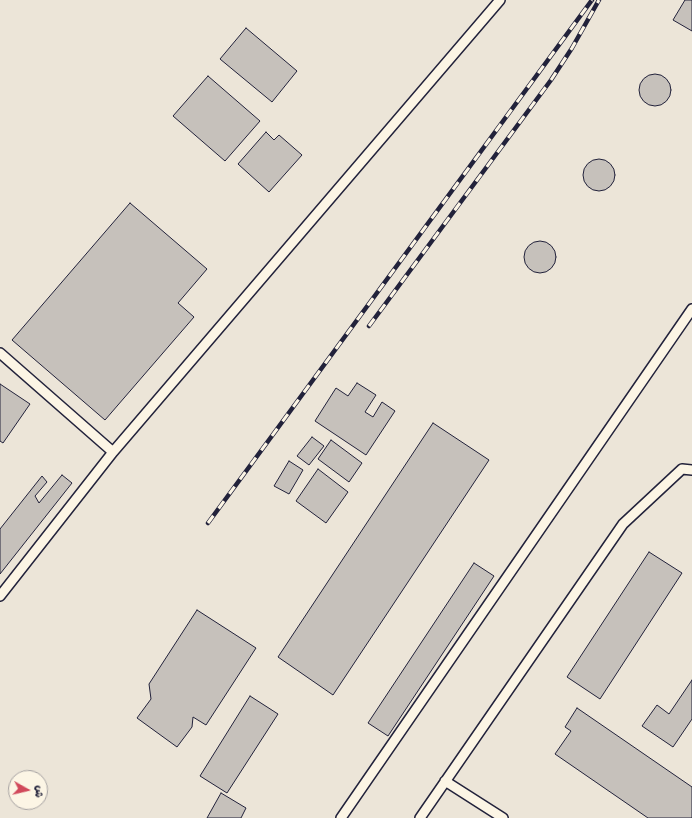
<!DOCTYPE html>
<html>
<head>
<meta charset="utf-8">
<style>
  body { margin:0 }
  #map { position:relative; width:692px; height:818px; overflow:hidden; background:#fcf5e5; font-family:Sriracha,"Playpen Sans Arabic",sans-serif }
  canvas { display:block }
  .north { position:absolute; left:8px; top:770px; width:40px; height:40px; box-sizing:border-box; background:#fcf5e5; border:1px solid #a5a1a1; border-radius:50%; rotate:98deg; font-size:11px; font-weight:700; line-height:16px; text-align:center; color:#22223b }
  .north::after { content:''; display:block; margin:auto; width:14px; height:18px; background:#d1495b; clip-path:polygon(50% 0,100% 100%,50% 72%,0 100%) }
</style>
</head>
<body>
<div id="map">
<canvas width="692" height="818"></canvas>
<div class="north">ش</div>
</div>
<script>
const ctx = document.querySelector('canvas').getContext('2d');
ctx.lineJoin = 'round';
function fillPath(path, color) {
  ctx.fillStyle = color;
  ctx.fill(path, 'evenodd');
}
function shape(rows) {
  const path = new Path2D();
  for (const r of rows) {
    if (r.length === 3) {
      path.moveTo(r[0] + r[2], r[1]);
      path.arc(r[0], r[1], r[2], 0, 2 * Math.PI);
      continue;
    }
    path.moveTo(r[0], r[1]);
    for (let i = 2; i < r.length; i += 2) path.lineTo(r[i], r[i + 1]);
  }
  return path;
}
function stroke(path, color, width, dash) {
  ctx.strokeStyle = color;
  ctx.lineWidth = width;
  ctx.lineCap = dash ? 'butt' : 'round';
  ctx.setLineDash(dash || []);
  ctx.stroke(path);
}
fillPath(shape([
  [0,0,692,0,692,818,0,818],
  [16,778,40,778,40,802,16,802]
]), '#ece5d8');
const building = shape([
  [685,0,692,0,692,31,673,20,685,0],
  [246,28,297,71,272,102,220,59,246,28],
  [655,90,16],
  [208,76,260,121,225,161,173,116,208,76],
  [266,132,274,140,279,135,302,155,269,192,238,164,266,132],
  [599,175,16],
  [130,203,207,269,178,303,194,317,105,420,12,340,130,203],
  [540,257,16],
  [357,383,376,395,365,412,373,417,382,402,395,411,366,455,315,421,336,388,348,396,357,383],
  [0,384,30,404,3,443,0,441,0,384],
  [433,423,489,460,333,695,278,657,433,423],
  [312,437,324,446,309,465,297,456,312,437],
  [331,440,362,463,349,482,318,459,331,440],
  [289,461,303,470,289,494,274,486,289,461],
  [318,469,348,492,326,523,296,501,318,469],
  [62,475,72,483,0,574,0,529,42,476,47,482,35,496,39,503,62,475],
  [649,552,682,573,600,699,567,677,649,552],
  [474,563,494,576,388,736,368,723,474,563],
  [197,610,256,648,206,725,193,717,192,727,177,747,137,718,151,699,149,684,197,610],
  [692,680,692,719,673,747,642,726,657,705,669,714,692,680],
  [250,696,278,714,227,793,200,776,250,696],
  [577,708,692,787,692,818,648,818,555,754,571,731,565,727,577,708],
  [221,793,246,808,241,818,207,818,221,793]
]);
fillPath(building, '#c6c1bb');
stroke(building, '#22223b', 1);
const lane = shape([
  [0,353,113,452],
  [0,596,113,452,500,0],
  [445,781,503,818],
  [341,818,692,309],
  [420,818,623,524,682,469,692,470]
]);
stroke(lane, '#22223b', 12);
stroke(lane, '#fcf5e5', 9);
const rail = shape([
  [369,326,551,80,572,48,599,0],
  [208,523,592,0]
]);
stroke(rail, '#22223b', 4.5);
stroke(rail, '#fcf5e5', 3, [9]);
</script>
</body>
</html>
